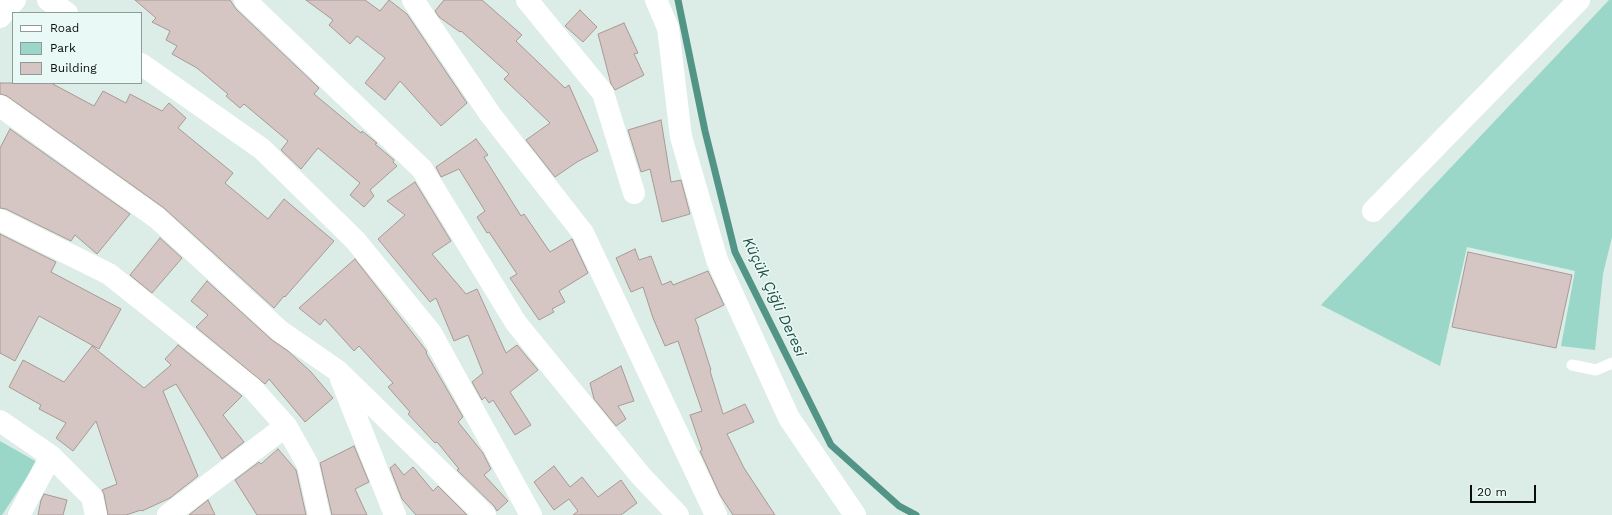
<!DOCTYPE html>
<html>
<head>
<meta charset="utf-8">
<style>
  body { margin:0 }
  #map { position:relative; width:1612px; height:515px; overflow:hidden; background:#dcece7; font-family:"Work Sans",sans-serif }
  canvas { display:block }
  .legend { position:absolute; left:12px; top:12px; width:130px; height:72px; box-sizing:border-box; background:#e9f9f5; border:1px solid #8f9b98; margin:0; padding:5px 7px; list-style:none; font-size:12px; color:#090e0d }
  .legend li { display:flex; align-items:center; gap:8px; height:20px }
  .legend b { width:20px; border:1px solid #8f9b98 }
  .scale { position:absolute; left:1470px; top:485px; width:66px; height:18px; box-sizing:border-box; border:2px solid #090e0d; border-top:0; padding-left:5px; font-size:12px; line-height:14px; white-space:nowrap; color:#090e0d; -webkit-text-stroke:3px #e9f9f5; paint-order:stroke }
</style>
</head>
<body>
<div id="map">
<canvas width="1612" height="515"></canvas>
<ul class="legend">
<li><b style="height:5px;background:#fff"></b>Road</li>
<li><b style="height:11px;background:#9ad7c8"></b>Park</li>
<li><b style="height:11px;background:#d5c6c3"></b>Building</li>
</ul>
<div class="scale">20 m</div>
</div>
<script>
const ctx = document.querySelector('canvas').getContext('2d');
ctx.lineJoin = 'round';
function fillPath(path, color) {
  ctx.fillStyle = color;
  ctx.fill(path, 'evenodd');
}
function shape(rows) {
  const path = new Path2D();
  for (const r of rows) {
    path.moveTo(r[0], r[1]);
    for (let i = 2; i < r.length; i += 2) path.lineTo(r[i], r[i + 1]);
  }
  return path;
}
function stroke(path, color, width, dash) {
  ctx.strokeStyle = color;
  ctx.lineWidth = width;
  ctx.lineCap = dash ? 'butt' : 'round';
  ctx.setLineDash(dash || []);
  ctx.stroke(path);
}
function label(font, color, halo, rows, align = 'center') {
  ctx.font = font + ' "Work Sans",sans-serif';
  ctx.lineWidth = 3;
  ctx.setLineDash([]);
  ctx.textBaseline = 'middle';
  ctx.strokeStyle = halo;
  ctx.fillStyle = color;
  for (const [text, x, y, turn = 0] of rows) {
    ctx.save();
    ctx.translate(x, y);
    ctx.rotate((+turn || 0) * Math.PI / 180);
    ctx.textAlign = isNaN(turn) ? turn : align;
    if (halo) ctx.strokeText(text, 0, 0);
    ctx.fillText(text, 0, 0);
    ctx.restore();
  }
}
fillPath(shape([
  [1609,0,1612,0,1612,237,1603,274,1595,350,1561,346,1575,271,1467,247,1440,366,1321,305],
  [0,441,37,462,2,515,0,515]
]), '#9ad7c8');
stroke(shape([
  [678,0,705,131,735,252,831,445,899,506,916,515]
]), '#529586', 7);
const building = shape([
  [135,0,230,0,236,9,319,88,314,94,361,133,362,131,377,143,375,144,394,160,393,162,397,166,370,190,374,196,364,207,350,195,360,183,318,148,301,169,281,150,288,141,244,104,240,108,226,96,228,94,197,68,172,54,177,46,166,40,170,31,152,22,156,18,135,0],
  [306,0,365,0,380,11,389,0,407,14,467,103,441,126,400,81,385,100,365,83,385,58,357,36,350,44,329,25,333,20,306,0],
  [444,0,482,0,522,35,516,41,565,88,569,85,598,151,577,162,555,177,526,140,550,123,504,79,509,74,461,31,460,32,439,17,435,11,444,0],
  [580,10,597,27,583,42,565,26,580,10],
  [624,23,638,53,634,54,644,75,615,90,611,84,598,34,624,23],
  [0,83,51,83,94,106,103,91,126,103,130,94,162,111,169,103,186,118,178,128,233,173,225,183,268,219,284,199,334,241,285,297,284,296,274,308,164,208,7,96,0,94,0,83],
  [661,120,671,182,681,180,690,214,662,222,650,169,641,172,628,130,661,120],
  [10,129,130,214,97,254,75,235,71,241,6,209,0,208,0,148,10,129],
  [476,139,488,155,484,157,521,216,524,214,550,252,572,239,588,273,559,291,565,302,552,309,554,312,539,320,510,278,517,274,489,232,487,233,477,217,485,211,459,169,441,177,436,167,476,139],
  [415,182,451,241,432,254,466,294,477,289,506,353,517,345,538,370,510,392,531,425,515,435,493,400,489,403,485,397,482,400,472,382,483,373,468,335,454,341,436,298,430,302,378,239,405,215,387,201,415,182],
  [0,234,56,262,51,272,121,309,99,349,39,316,15,361,0,353,0,234],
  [160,238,182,258,152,293,130,275,160,238],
  [635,249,639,260,651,256,662,285,671,281,673,285,708,271,724,305,695,319,699,329,698,329,711,370,710,371,723,414,745,404,754,422,727,434,744,468,775,515,733,515,720,495,700,451,702,450,690,415,702,411,678,341,665,346,653,318,643,287,631,292,616,258,635,249],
  [1468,252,1572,275,1556,348,1452,327,1468,252],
  [355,259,425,349,427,352,426,353,463,417,458,422,483,453,491,469,484,475,508,501,497,511,494,506,457,470,459,469,437,442,435,443,408,414,410,412,388,387,393,383,359,346,354,351,325,319,320,325,299,308,355,259],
  [207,281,272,340,288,351,311,372,333,398,305,422,269,379,265,384,196,327,208,315,191,301,207,281],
  [178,345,242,396,223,415,244,442,222,459,176,384,163,391,198,476,170,498,142,511,141,510,126,515,108,515,104,494,102,490,117,484,96,421,73,451,56,438,66,423,39,409,41,405,9,387,23,360,64,382,92,346,144,388,171,365,165,359,178,345],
  [621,366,634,401,618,406,626,419,616,426,594,399,590,383,621,366],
  [354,446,369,482,355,489,367,515,332,515,320,463,354,446],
  [278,449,296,470,306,515,257,515,235,480,259,462,261,464,278,449],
  [395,464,404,475,413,467,433,491,438,486,467,515,416,515,402,499,390,468,395,464],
  [554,466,570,487,582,477,598,497,621,480,637,503,621,515,573,515,578,511,569,499,554,510,534,482,554,466],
  [44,494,67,500,63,515,38,515,41,500,44,494],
  [208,500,215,515,189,515,208,500]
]);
fillPath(building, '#d5c6c3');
stroke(building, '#a79995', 1);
stroke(shape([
  [1572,365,1596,370,1612,363]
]), '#fff', 11);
stroke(shape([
  [48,0,67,13],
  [245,0,422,169,516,323,641,476,678,515],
  [413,0,490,114,583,233,716,515],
  [527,0,603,93,634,193],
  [656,0,668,28,681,137,717,260,789,418,855,515],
  [0,17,15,0],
  [141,64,262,149,355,240,431,333,531,515],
  [0,106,157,218,280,331,338,371,485,515],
  [1373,211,1579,0],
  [0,220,109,274,252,388,286,426,308,465,319,515],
  [341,379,395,515],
  [0,421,51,456,92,497,96,515],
  [19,515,51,456],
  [168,515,286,426]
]), '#fff', 22);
label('italic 15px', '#224c43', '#e9f9f5', [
  ["Küçük Çiğli Deresi",774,297,65]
]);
</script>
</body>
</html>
